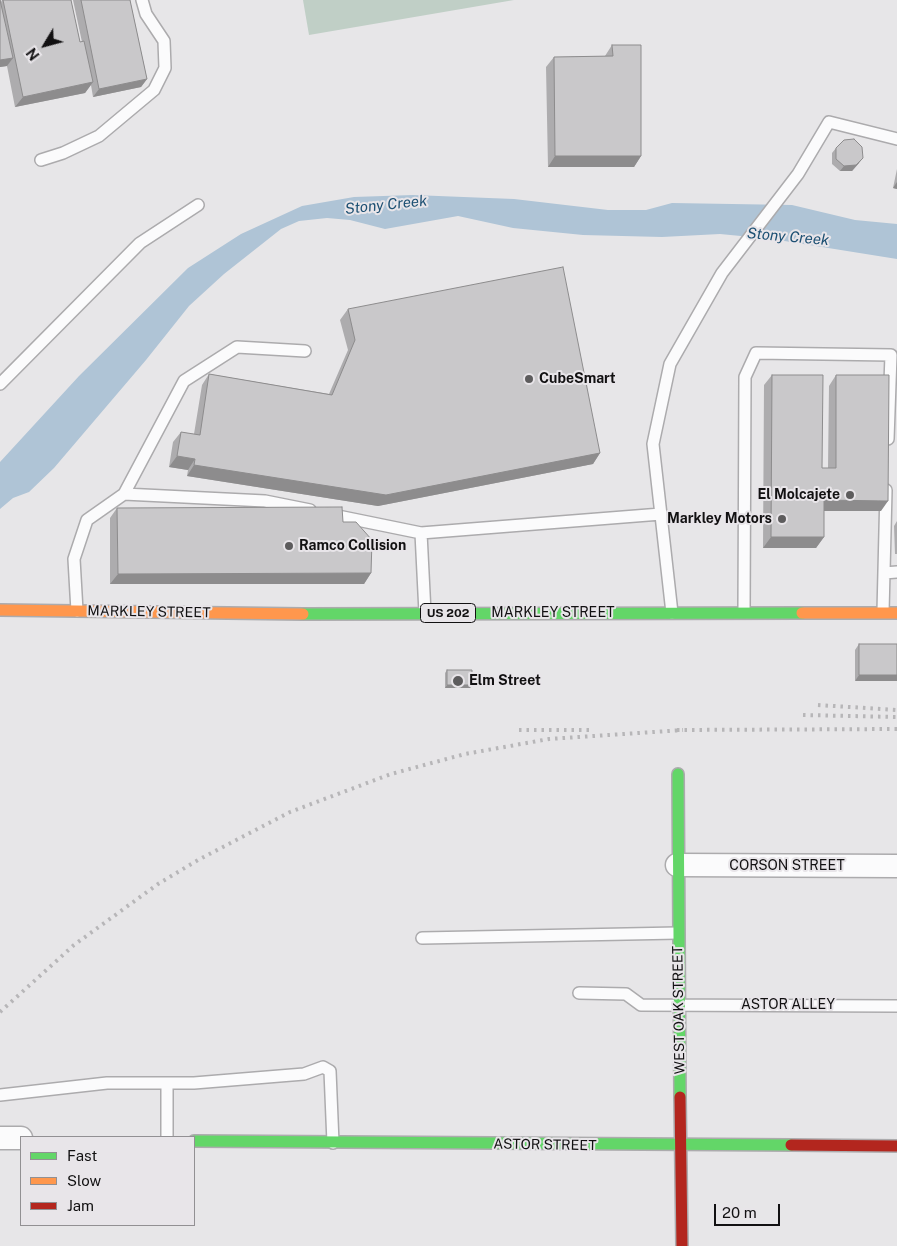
<!DOCTYPE html>
<html>
<head>
<meta charset="utf-8">
<style>
  body { margin:0 }
  #map { position:relative; width:897px; height:1246px; overflow:hidden; background:#e7e6e8; font-family:"Public Sans",sans-serif }
  canvas { display:block }
  .legend { position:absolute; left:20px; top:1136px; width:175px; height:90px; box-sizing:border-box; background:#e8e5e9; border:1px solid #929093; margin:0; padding:6px 9px; list-style:none; font-size:15px; color:#121112 }
  .legend li { display:flex; align-items:center; gap:10px; height:25px }
  .legend b { width:25px; border:1px solid #929093 }
  .north { position:absolute; left:20px; top:20px; width:50px; height:50px; -webkit-text-stroke:4px #e8e5e9; paint-order:stroke; rotate:233deg; font-size:14px; font-weight:700; line-height:20px; text-align:center; color:#121112 }
  .north::after { content:''; display:block; margin:auto; width:18px; height:22px; background:#121112; clip-path:polygon(50% 0,100% 100%,50% 72%,0 100%) }
  .scale { position:absolute; left:714px; top:1204px; width:66px; height:22px; box-sizing:border-box; border:2px solid #121112; border-top:0; padding-left:6px; font-size:15px; line-height:18px; white-space:nowrap; color:#121112; -webkit-text-stroke:4px #e8e5e9; paint-order:stroke }
</style>
</head>
<body>
<div id="map">
<canvas width="897" height="1246"></canvas>
<ul class="legend">
<li><b style="height:6px;background:#63d668"></b>Fast</li>
<li><b style="height:6px;background:#ff974d"></b>Slow</li>
<li><b style="height:6px;background:#b3261e"></b>Jam</li>
</ul>
<div class="north">N</div>
<div class="scale">20 m</div>
</div>
<script>
const ctx = document.querySelector('canvas').getContext('2d');
ctx.lineJoin = 'round';
function fillPath(path, color) {
  ctx.fillStyle = color;
  ctx.fill(path, 'evenodd');
}
function shape(rows) {
  const path = new Path2D();
  for (const r of rows) {
    path.moveTo(r[0], r[1]);
    for (let i = 2; i < r.length; i += 2) path.lineTo(r[i], r[i + 1]);
  }
  return path;
}
function stroke(path, color, width, dash) {
  ctx.strokeStyle = color;
  ctx.lineWidth = width;
  ctx.lineCap = dash ? 'butt' : 'round';
  ctx.setLineDash(dash || []);
  ctx.stroke(path);
}
function label(font, color, halo, rows, align = 'center') {
  ctx.font = font + ' "Public Sans",sans-serif';
  ctx.lineWidth = 4;
  ctx.setLineDash([]);
  ctx.textBaseline = 'middle';
  ctx.strokeStyle = halo;
  ctx.fillStyle = color;
  for (const [text, x, y, turn = 0] of rows) {
    ctx.save();
    ctx.translate(x, y);
    ctx.rotate((+turn || 0) * Math.PI / 180);
    ctx.textAlign = isNaN(turn) ? turn : align;
    if (halo) ctx.strokeText(text, 0, 0);
    ctx.fillText(text, 0, 0);
    ctx.restore();
  }
}
fillPath(shape([
  [303,0,514,0,309,35]
]), '#c0cfc6');
fillPath(shape([
  [413,195,514,199,608,210,646,210,672,203,792,205,855,220,897,224,897,259,772,239,720,234,662,237,583,235,513,228,458,216,385,229,350,220,327,218,299,221,281,229,224,274,189,306,146,360,54,468,29,492,13,498,0,509,0,462,79,376,188,268,241,234,302,206,354,197]
]), '#afc4d6');
const lane = shape([
  [41,160,63,153,99,136,154,90,165,68,164,41,146,14,142,0],
  [0,384,140,243,198,205],
  [124,494,184,381,237,347,305,351],
  [328,514,421,533,661,514],
  [421,533,425,613],
  [884,573,897,572],
  [77,611,74,559,87,520,124,494,265,501,310,510],
  [744,612,745,377,756,353,891,355,888,439],
  [883,612,886,490],
  [672,613,653,444,670,364,722,273,798,174,829,122,897,139],
  [422,938,678,933],
  [579,993,626,994,641,1005,897,1006],
  [167,1083,167,1137],
  [0,1095,107,1083,194,1083,304,1074,323,1067,330,1071,333,1143]
]);
const street = shape([
  [677,865,897,866],
  [0,1138,21,1138]
]);
const fast = shape([
  [303,614,802,613],
  [678,774,680,1097],
  [194,1141,791,1145]
]);
const slow = shape([
  [0,610,303,614],
  [802,613,897,613]
]);
const jam = shape([
  [680,1097,682,1246],
  [791,1145,897,1146]
]);
stroke(lane, '#acabad', 14);
stroke(street, '#acabad', 25);
stroke(fast, '#acabad', 14);
stroke(slow, '#acabad', 14);
stroke(jam, '#acabad', 14);
stroke(lane, '#fbfbfc', 11);
stroke(street, '#fbfbfc', 22);
stroke(fast, '#63d668', 11);
stroke(slow, '#ff974d', 11);
stroke(jam, '#b3261e', 11);
stroke(shape([
  [818,705,897,710],
  [803,715,897,717],
  [519,730,590,730],
  [677,730,897,729],
  [0,1012,74,945,158,884,198,860,290,812,391,774,465,754,549,739,683,730]
]), '#b7b6b8', 4, [2.5, 5]);
fillPath(shape([
  [0,0,1,2,2,0,71,0,80,42,82,42,73,0,130,0,147,79,141,87,93,97,91,85,85,93,15,107,7,66,0,67],
  [612,45,641,156,634,167,548,167,546,67,554,57,605,56],
  [836,148,859,163,852,171,840,171,832,164,832,153],
  [897,169,897,189,893,188],
  [348,309,600,453,593,464,378,506,187,476,188,470,169,467,173,442,181,432,194,434,202,385,209,374,329,394,348,350,340,320],
  [772,375,822,468,828,468,829,386,836,375,881,511,824,511,824,537,816,548,763,548,764,385],
  [117,508,343,522,371,573,364,584,110,584,110,518],
  [897,521,897,554,895,554,894,526],
  [859,644,897,644,855,681,855,650],
  [447,670,472,685,470,688,445,688,445,673]
]), '#adacae');
fillPath(shape([
  [13,58,7,66,0,67,0,60],
  [147,79,141,87,93,97,99,89],
  [93,82,85,93,15,107,23,97],
  [555,156,641,156,634,167,548,167],
  [863,158,859,163,852,171,840,171,844,166],
  [897,182,897,189,893,188],
  [600,453,593,464,378,506,187,476,194,465],
  [177,456,195,459,188,470,169,467],
  [824,500,888,501,881,511,816,511],
  [771,537,824,537,816,548,763,548],
  [371,573,364,584,110,584,118,574],
  [859,675,897,675,897,681,855,681],
  [447,685,472,685,470,688,445,688]
]), '#8d8c8d');
const building = shape([
  [0,0,13,58,0,60,0,0],
  [3,0,71,0,80,42,84,41,93,82,23,97,3,0],
  [81,0,130,0,147,79,99,89,81,0],
  [612,45,641,45,641,156,555,156,554,57,613,56,612,45],
  [854,139,862,147,863,158,856,165,844,166,836,159,836,148,844,140,854,139],
  [563,267,600,453,386,495,194,465,195,459,177,456,181,432,200,435,209,374,332,395,355,340,348,309,563,267],
  [772,375,823,375,822,468,836,468,836,375,889,375,888,501,824,500,824,537,771,537,772,375],
  [342,507,343,522,356,522,372,540,371,573,118,574,117,508,342,507],
  [859,644,897,644,897,675,859,675,859,644],
  [447,670,472,670,472,685,447,685,447,670]
]);
fillPath(building, '#c9c8ca');
stroke(building, '#8d8c8d', 1);
for (const [x, y, r, color] of [
  [529,379,5,"#5d5c5d"],
  [850,495,5,"#5d5c5d"],
  [782,519,5,"#5d5c5d"],
  [289,546,5,"#5d5c5d"],
  [458,681,6,"#5d5c5d"]
]) {
  const dot = new Path2D();
  dot.arc(x, y, r, 0, 2 * Math.PI);
  ctx.fillStyle = color;
  ctx.fill(dot);
  stroke(dot, '#e8e5e9', 2);
}
for (const [x, y, w] of [
  [448,613,55]
]) {
  const box = new Path2D();
  box.roundRect(x - w / 2, y - 9.5, w, 19, 4);
  ctx.fillStyle = '#e8e5e9';
  ctx.fill(box);
  stroke(box, '#121112', 1);
}
label('bold 12px', '#121112', null, [
  ["US 202",448,613]
]);
label('bold 14px', '#121112', '#e8e5e9', [
  ["CubeSmart",539,379],
  ["El Molcajete",840,495,"right"],
  ["Markley Motors",772,519,"right"],
  ["Ramco Collision",299,546],
  ["Elm Street",469,681]
], 'left');
label('14px', '#121112', '#e8e5e9', [
  ["MARKLEY STREET",149,612,1],
  ["MARKLEY STREET",553,613],
  ["CORSON STREET",787,866],
  ["ASTOR ALLEY",788,1005],
  ["WEST OAK STREET",679,1010,-91],
  ["ASTOR STREET",545,1145,1]
]);
label('italic 15px', '#1d5073', '#e8e5e9', [
  ["Stony Creek",386,205,-6],
  ["Stony Creek",788,237,5]
]);
</script>
</body>
</html>
